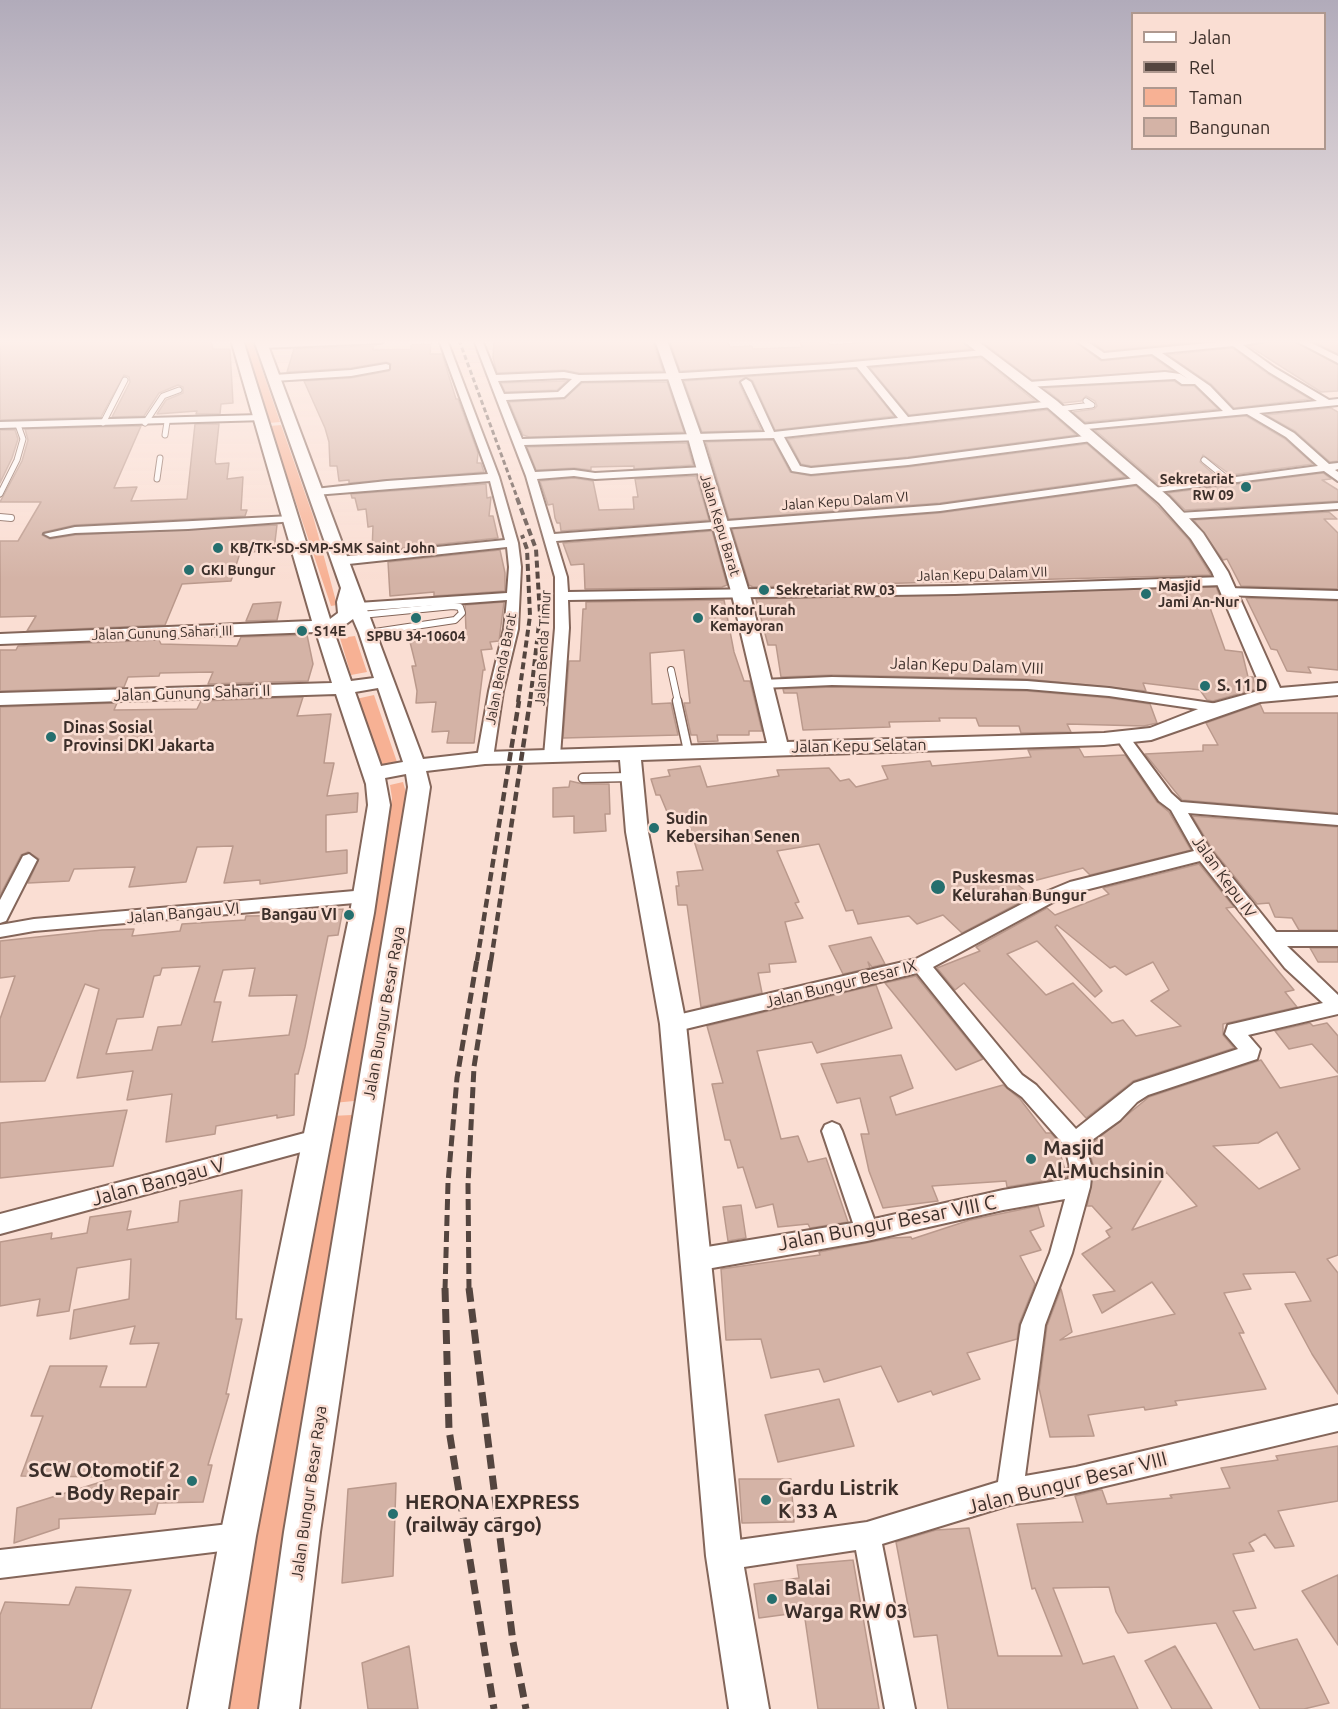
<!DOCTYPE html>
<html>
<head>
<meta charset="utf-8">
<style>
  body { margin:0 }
  #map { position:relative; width:1338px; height:1709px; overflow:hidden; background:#faded3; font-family:Ubuntu,sans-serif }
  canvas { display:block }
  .legend { position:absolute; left:1131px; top:12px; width:195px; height:138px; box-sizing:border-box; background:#faded3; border:2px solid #ae988f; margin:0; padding:8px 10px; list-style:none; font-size:18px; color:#3c2f2a }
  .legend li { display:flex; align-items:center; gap:12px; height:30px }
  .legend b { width:30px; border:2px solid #ae988f }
</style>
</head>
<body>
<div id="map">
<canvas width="1338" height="1709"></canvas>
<ul class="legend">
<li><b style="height:8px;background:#fff"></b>Jalan</li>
<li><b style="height:8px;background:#54453f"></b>Rel</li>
<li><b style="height:16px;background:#f7b194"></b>Taman</li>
<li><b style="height:16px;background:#d4b3a6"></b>Bangunan</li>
</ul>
</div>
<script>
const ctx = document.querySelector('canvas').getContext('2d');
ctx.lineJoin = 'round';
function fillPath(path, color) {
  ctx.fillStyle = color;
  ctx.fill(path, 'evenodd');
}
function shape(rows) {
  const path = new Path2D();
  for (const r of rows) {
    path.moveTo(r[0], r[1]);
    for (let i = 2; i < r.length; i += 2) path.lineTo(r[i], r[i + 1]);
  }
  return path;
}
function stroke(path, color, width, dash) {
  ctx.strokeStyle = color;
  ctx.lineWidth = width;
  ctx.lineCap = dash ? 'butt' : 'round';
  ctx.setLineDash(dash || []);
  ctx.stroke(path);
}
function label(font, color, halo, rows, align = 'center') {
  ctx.font = font + ' Ubuntu,sans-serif';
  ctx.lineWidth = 5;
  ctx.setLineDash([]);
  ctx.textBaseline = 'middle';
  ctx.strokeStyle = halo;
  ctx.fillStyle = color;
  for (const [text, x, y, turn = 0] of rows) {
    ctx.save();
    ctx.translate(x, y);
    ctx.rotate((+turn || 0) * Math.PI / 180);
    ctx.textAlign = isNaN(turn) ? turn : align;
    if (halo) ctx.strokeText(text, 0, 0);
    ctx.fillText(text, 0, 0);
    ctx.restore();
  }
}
fillPath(shape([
  [242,340,252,340,280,422,269,423],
  [281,425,313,516,337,605,331,606,270,426],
  [355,636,367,672,351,675,340,638],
  [374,695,397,762,380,767,356,699],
  [403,782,407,796,395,889,354,1101,333,1103,377,890,392,798,390,785],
  [352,1115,258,1709,227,1709,331,1116]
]), '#f7b194');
const building = shape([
  [0,340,211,340,213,349,230,349,233,403,221,404,220,414,196,414,197,411,157,414,166,400,183,393,183,387,178,385,159,393,144,416,112,417,130,382,129,377,124,375,101,417,0,420,0,340],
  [494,340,647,340,653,342,663,371,579,373,564,370,497,373,493,358,494,340],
  [710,340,727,341,730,347,752,346,753,349,802,347,799,341,827,340,830,345,893,340,960,340,970,349,830,362,680,371,670,342,710,340],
  [980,340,1073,340,1101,361,1151,356,1172,371,1032,380,980,340],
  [1089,340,1215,340,1105,351,1089,340],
  [1273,340,1292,340,1338,365,1338,391,1321,392,1249,346,1273,340],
  [1310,340,1338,340,1338,354,1310,340],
  [431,344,430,354,442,354,456,399,458,399,478,453,477,463,481,463,484,472,349,483,349,480,339,481,337,466,330,466,329,442,325,428,304,381,351,378,389,371,391,364,386,362,351,368,287,372,294,349,374,346,373,350,411,349,411,345,431,344],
  [1232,348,1268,374,1310,399,1234,408,1211,384,1168,355,1232,348],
  [981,358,1035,401,909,415,870,368,981,358],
  [856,369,894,416,775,430,753,381,745,377,739,383,761,430,702,432,684,381,856,369],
  [567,381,557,390,505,392,501,383,567,381],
  [1174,381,1182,386,1194,386,1218,409,1085,422,1073,412,1094,409,1097,406,1095,401,1086,396,1081,401,1063,403,1044,388,1174,381],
  [667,382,684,432,529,437,523,435,509,402,564,399,582,383,667,382],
  [1331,408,1338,412,1338,461,1330,462,1295,431,1266,415,1331,408],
  [1047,410,1076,435,908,457,811,466,801,464,788,439,1047,410],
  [1246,416,1285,439,1313,464,1231,475,1203,455,1200,462,1217,477,1159,485,1095,430,1246,416],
  [195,424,219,424,215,461,216,464,229,463,227,479,243,477,241,510,247,510,245,516,75,525,44,532,42,535,50,539,75,535,277,525,274,550,240,553,231,581,182,584,165,625,27,631,36,616,0,617,0,541,18,541,41,502,0,502,22,461,28,440,25,429,141,426,114,488,137,487,131,501,187,499,195,424],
  [0,430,15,430,18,439,12,458,0,483,0,430],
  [773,440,790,472,811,476,908,467,1087,444,1125,477,940,503,729,519,706,442,773,440],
  [687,443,693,465,634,469,634,466,591,467,591,470,574,468,536,470,527,447,687,443],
  [1323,473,1331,479,1322,480,1338,490,1338,501,1185,510,1168,493,1323,473],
  [696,476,709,520,561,531,560,523,557,523,555,518,553,504,548,505,540,481,574,478,593,481,599,510,634,509,633,497,638,497,635,479,696,476],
  [486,484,487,498,491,497,489,516,493,516,498,538,376,551,372,551,373,526,368,527,366,509,358,510,355,498,352,498,351,494,486,484],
  [1136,486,1157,505,1189,540,1211,575,753,587,749,585,732,529,940,513,1136,486],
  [1329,512,1337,519,1324,519,1338,533,1338,589,1241,586,1227,559,1223,560,1194,520,1329,512],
  [712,531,727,585,722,587,585,589,584,564,571,565,563,543,712,531],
  [500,550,505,573,505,591,434,596,434,592,390,596,388,562,500,550],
  [1216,587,1222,601,1208,602,1225,650,1242,652,1248,677,1253,677,1256,689,1213,701,1207,700,1200,690,1143,683,1146,691,1027,679,832,675,781,677,776,645,768,645,756,599,1216,587],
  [1246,598,1338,601,1338,670,1308,667,1311,673,1287,671,1277,650,1271,649,1246,598],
  [724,600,734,652,744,681,750,681,762,731,749,731,749,735,717,735,718,741,698,742,697,735,691,735,684,703,690,703,684,650,650,653,652,704,671,703,678,735,563,738,569,661,580,661,583,609,586,609,586,602,724,600],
  [281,602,277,620,246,621,253,604,281,602],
  [504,602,499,641,490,642,492,649,481,650,485,670,483,670,474,743,447,743,449,731,432,732,436,702,416,703,417,691,412,666,416,666,409,638,466,631,465,605,504,602],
  [307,635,313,664,308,681,208,684,213,672,160,673,159,676,128,677,124,687,0,691,0,650,16,650,18,646,159,640,161,644,237,646,241,637,307,635],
  [832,687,1027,691,1109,698,1150,704,1157,723,1144,726,1067,724,1071,732,1021,733,1019,726,979,726,976,718,939,718,940,721,889,722,890,727,803,730,797,693,784,693,783,689,832,687],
  [303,697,297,716,331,714,324,763,334,763,327,796,358,793,357,812,326,815,326,852,347,850,347,873,260,884,260,880,224,883,233,846,197,847,186,882,129,887,135,867,74,869,69,881,28,883,39,859,28,852,21,855,0,895,0,707,117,703,114,710,197,709,201,701,303,697],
  [1260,704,1264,713,1338,713,1338,813,1182,800,1145,754,1203,751,1203,745,1218,745,1206,723,1260,704],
  [1079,748,1084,757,1125,755,1157,802,1169,812,1191,850,1090,875,1083,868,1018,885,1032,896,962,933,943,915,917,924,909,916,858,924,853,910,846,911,819,844,777,851,799,902,795,903,803,918,785,922,796,962,769,964,770,972,758,973,762,993,701,1007,687,905,678,905,676,886,679,886,677,872,703,870,688,821,685,821,683,816,670,819,660,795,656,795,651,779,670,776,668,770,700,766,707,787,779,776,777,770,829,768,840,781,849,779,856,787,888,779,882,766,930,761,932,766,1031,757,1028,750,1079,748],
  [570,781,583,784,609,784,610,814,605,814,606,831,574,833,574,816,553,817,553,788,569,787,570,781],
  [1192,816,1338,827,1338,930,1299,930,1292,918,1275,917,1269,903,1257,904,1212,849,1192,816],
  [1199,864,1234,907,1226,908,1294,990,1285,992,1297,1007,1223,1024,1223,1035,1234,1048,1133,1081,1086,1118,964,983,955,990,937,968,980,951,976,947,1047,908,1055,915,1109,894,1103,888,1199,864],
  [1057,925,1110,968,1115,966,1126,975,1153,962,1169,990,1151,1001,1181,1026,1136,1036,1123,1020,1112,1023,1073,983,1046,995,1007,954,1037,941,1095,997,1102,991,1055,927,1057,925],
  [343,909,338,935,328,936,305,1047,298,1074,295,1074,294,1115,277,1118,277,1115,216,1126,215,1134,166,1142,172,1094,127,1100,133,1071,77,1078,99,989,85,984,45,1081,0,1082,0,1019,15,976,0,978,0,941,102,930,134,929,132,936,180,931,182,924,245,920,246,916,316,915,316,911,343,909],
  [200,966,181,1025,158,1027,152,1050,106,1054,117,1019,143,1017,154,976,160,975,162,968,200,966],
  [255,968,249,996,297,995,289,1035,212,1042,221,1002,214,1002,223,970,255,968],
  [871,937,885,964,872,967,868,962,870,968,843,974,829,946,871,937],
  [1310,948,1338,948,1338,962,1318,962,1310,948],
  [916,976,983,1059,956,1070,885,983,916,976],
  [876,985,892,1028,817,1053,812,1042,757,1051,781,1139,798,1136,808,1162,826,1158,848,1222,810,1228,808,1224,778,1227,773,1204,756,1208,743,1167,738,1168,730,1140,725,1140,712,1084,723,1083,707,1026,876,985],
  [1310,1023,1313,1026,1327,1023,1338,1036,1338,1073,1312,1044,1289,1049,1275,1031,1310,1023],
  [901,1055,913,1088,890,1097,896,1115,1003,1085,1020,1099,1046,1133,1051,1133,1056,1139,1065,1170,1068,1167,1067,1177,1007,1187,1006,1181,932,1186,938,1201,883,1208,869,1171,861,1134,869,1134,860,1098,837,1103,821,1064,901,1055],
  [1261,1060,1280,1088,1338,1076,1338,1255,1327,1259,1338,1273,1338,1394,1312,1354,1285,1304,1311,1301,1295,1272,1243,1274,1251,1289,1224,1293,1244,1333,1239,1333,1266,1389,1175,1401,1177,1405,1145,1410,1144,1407,1088,1415,1094,1436,1050,1437,1039,1388,1047,1326,1061,1289,1072,1332,1060,1340,1175,1314,1152,1282,1102,1313,1093,1295,1115,1291,1082,1254,1110,1237,1106,1231,1112,1228,1092,1206,1087,1206,1094,1168,1088,1147,1149,1097,1261,1060],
  [1277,1132,1300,1169,1259,1189,1213,1146,1258,1143,1277,1132],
  [1166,1172,1197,1206,1132,1230,1139,1218,1166,1172],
  [127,1110,113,1166,0,1178,0,1123,127,1110],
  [242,1190,236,1319,242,1319,226,1394,229,1394,208,1465,212,1465,203,1502,158,1503,155,1514,59,1519,59,1528,14,1543,17,1508,117,1477,21,1476,43,1416,31,1416,50,1366,107,1366,100,1387,146,1387,159,1343,130,1344,135,1326,70,1339,74,1310,129,1299,131,1259,77,1268,69,1311,37,1316,40,1299,0,1306,0,1242,52,1233,51,1239,87,1233,90,1217,131,1211,127,1230,178,1222,180,1201,242,1190],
  [741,1205,746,1238,728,1241,723,1207,741,1205],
  [1038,1206,1044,1226,1030,1231,1041,1250,1020,1256,1035,1284,1019,1324,1017,1339,967,1353,980,1379,933,1395,931,1391,898,1402,881,1366,824,1382,819,1369,771,1378,761,1339,726,1340,721,1269,820,1255,819,1252,892,1238,911,1237,912,1239,970,1220,1038,1206],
  [839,1399,854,1446,778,1462,765,1415,839,1399],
  [1338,1446,1338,1501,1278,1511,1294,1546,1275,1548,1265,1534,1249,1543,1254,1551,1233,1554,1256,1608,1233,1611,1254,1650,1297,1639,1329,1703,1304,1709,1260,1709,1216,1623,1128,1633,1116,1612,1109,1587,1053,1588,1083,1664,1114,1656,1138,1709,948,1709,937,1635,914,1637,896,1542,936,1530,969,1528,998,1656,1062,1656,1035,1588,1032,1589,1017,1524,1083,1522,1075,1496,1099,1490,1102,1490,1107,1504,1172,1498,1170,1495,1230,1488,1221,1468,1278,1460,1276,1456,1338,1446],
  [739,1479,791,1479,794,1522,742,1523,739,1479],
  [396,1483,393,1576,342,1583,348,1489,396,1483],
  [853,1560,879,1709,818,1709,804,1612,759,1618,754,1584,799,1578,797,1565,853,1560],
  [1338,1575,1338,1645,1302,1591,1338,1575],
  [76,1587,131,1590,91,1709,0,1709,0,1615,5,1602,69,1605,76,1587],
  [409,1646,418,1709,368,1709,362,1663,409,1646],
  [1175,1646,1212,1709,1172,1709,1145,1661,1175,1646]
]);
fillPath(building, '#d4b3a6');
stroke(building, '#ba998c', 1.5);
const laneFar2 = shape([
  [1058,409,1092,405,1086,401],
  [103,423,125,380],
  [145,423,163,396,179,390],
  [165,435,167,422],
  [1204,460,1231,482],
  [157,479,160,458],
  [0,494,17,460,23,439,18,425]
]);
const laneFar1 = shape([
  [0,517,11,518],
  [361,615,453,606,460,607,462,613,455,620,368,633],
  [671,670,678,702]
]);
const lane = shape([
  [677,701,688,751],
  [583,778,630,777]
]);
const street = shape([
  [316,340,385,340,381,343,262,348,258,345,262,342,316,340],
  [439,340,447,340,499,477,518,543,521,567,518,629,503,691,493,758,485,763,477,758,489,691,504,629,507,600,358,611,352,607,358,603,507,593,509,567,507,547,339,565,333,561,339,557,505,540,490,481,315,495,309,492,315,489,387,481,488,474,439,340],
  [474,340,482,340,496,375,564,372,579,375,682,373,830,364,984,350,988,353,987,355,866,366,908,417,1052,401,1057,404,1052,407,784,437,800,466,811,468,908,459,1092,435,1097,438,1092,441,908,465,811,474,792,471,774,438,524,445,535,472,574,470,595,473,704,467,709,470,704,473,595,479,574,476,537,479,554,534,940,505,1142,477,1147,480,1142,483,940,511,556,541,567,577,568,592,955,586,1223,577,1229,581,1223,585,955,594,568,600,569,628,560,756,552,761,547,759,544,756,555,628,555,577,526,476,474,340],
  [857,367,898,418,774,432,751,382,746,379,741,382,765,432,522,439,506,400,564,397,581,381,682,379,857,367],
  [564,378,572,379,558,392,504,394,498,381,564,378],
  [1075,340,1085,340,1104,353,1239,340,1271,340,1243,345,1275,368,1329,400,1338,399,1338,405,1259,413,1294,433,1329,464,1338,463,1338,469,1335,470,1338,472,1338,481,1324,471,1150,493,1148,491,1154,488,1318,466,1286,437,1247,414,1076,430,1075,428,1080,425,1223,411,1195,384,1182,384,1175,379,1026,387,1024,385,1029,382,1165,372,1180,374,1188,379,1152,354,1102,359,1075,340],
  [1233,346,1269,372,1317,401,1233,410,1210,386,1162,353,1233,346],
  [1294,340,1305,340,1338,356,1338,363,1294,340],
  [386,364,389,365,389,369,351,376,274,381,269,378,274,375,351,370,386,364],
  [260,415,265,418,264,420,0,428,0,422,260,415],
  [1338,503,1338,509,1179,519,1173,516,1179,513,1338,503],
  [291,516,297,519,295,521,188,529,75,533,50,537,44,534,75,527,291,516],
  [1227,588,1338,591,1338,599,1223,595,1221,592,1227,588],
  [832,677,1027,681,1109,688,1218,704,1225,708,1218,712,1109,696,1027,689,832,685,762,688,755,684,762,680,832,677],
  [1123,734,1128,735,1171,793,1181,802,1338,815,1338,825,1188,813,1210,850,1276,932,1338,932,1338,946,1287,946,1338,995,1338,1014,1248,1035,1260,1049,1257,1059,1148,1095,1137,1102,1120,1120,1085,1145,1092,1168,1090,1187,1072,1253,1045,1325,1025,1476,1076,1467,1338,1405,1338,1431,1076,1493,1010,1505,882,1544,915,1709,885,1709,856,1550,724,1570,714,1566,710,1556,714,1546,724,1542,867,1522,998,1482,1021,1325,1050,1253,1065,1199,1003,1210,867,1241,695,1271,687,1267,684,1260,687,1253,695,1249,853,1223,822,1131,825,1125,832,1122,839,1125,842,1131,874,1219,1003,1190,1069,1179,1070,1168,1065,1146,1022,1097,1008,1087,917,973,673,1032,666,1029,663,1024,666,1019,673,1016,916,959,1041,894,1070,882,1194,851,1171,810,1159,801,1116,738,1123,734],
  [1200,861,1285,968,1323,1003,1228,1025,1225,1034,1238,1049,1134,1083,1076,1129,1036,1085,1022,1075,933,967,1053,902,1081,891,1200,861],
  [29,854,37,860,6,921,0,923,0,900,23,856,29,854],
  [366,890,375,896,366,902,34,931,0,937,0,925,34,919,366,890],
  [316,1130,323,1133,326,1139,323,1145,316,1148,0,1234,0,1214,316,1130],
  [238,1523,247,1527,251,1536,247,1545,238,1549,0,1578,0,1550,238,1523]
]);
const secondary = shape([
  [231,340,243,340,330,619,338,613,337,602,341,588,254,340,266,340,423,759,485,752,767,743,732,595,688,438,655,340,667,340,702,438,750,595,787,742,1104,733,1150,728,1211,704,1262,690,1212,572,1191,539,1159,503,1047,407,962,340,976,340,1057,401,1169,497,1203,533,1228,572,1280,688,1338,683,1338,695,1260,702,1151,740,1104,745,641,760,648,832,686,1024,742,1556,769,1709,729,1709,706,1556,660,1024,626,832,620,760,485,764,426,771,430,787,320,1532,299,1709,259,1709,284,1532,408,787,406,774,385,778,390,805,374,913,256,1536,228,1709,188,1709,220,1536,350,913,368,805,366,784,336,694,0,705,0,693,332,683,316,632,0,644,0,634,312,621,231,340],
  [353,619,359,633,374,678,351,681,333,629,342,627,353,619],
  [378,688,403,762,381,766,355,692,378,688]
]);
stroke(laneFar2, '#84665a', 7);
stroke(laneFar1, '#84665a', 8);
stroke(lane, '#84665a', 11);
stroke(street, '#84665a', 4);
stroke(secondary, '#84665a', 4);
stroke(laneFar2, '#fff', 5);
stroke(laneFar1, '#fff', 6);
stroke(lane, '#fff', 8);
fillPath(street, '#fff');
fillPath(secondary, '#fff');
stroke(shape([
  [459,340,518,500]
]), '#54453f', 3, [5, 3]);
stroke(shape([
  [517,498,536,549,540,615,530,702],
  [518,702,530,616,527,549,522,535]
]), '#54453f', 4, [7, 4]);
stroke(shape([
  [477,961,519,701],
  [491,961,530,701]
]), '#54453f', 4.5, [9, 4.5]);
stroke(shape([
  [445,1290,448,1183,457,1078,477,959],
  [469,1290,468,1185,474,1067,491,959]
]), '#54453f', 5, [11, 5]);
stroke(shape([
  [445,1288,449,1430,494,1709],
  [469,1288,513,1642,526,1709]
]), '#54453f', 7, [14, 7]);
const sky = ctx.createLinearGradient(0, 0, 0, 579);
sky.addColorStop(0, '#b1abba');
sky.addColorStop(0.59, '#fdf0eb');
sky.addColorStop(1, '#fdf0eb00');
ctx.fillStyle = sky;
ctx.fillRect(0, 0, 1338, 579);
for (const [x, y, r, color] of [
  [1246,487,6,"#256f6e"],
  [218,548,6,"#256f6e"],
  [189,570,6,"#256f6e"],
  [764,590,6,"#256f6e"],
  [1146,594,6,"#256f6e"],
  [416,618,6,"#256f6e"],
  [698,618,6,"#256f6e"],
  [302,631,6,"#256f6e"],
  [1205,686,6,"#256f6e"],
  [51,737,6,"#256f6e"],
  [654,828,6,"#256f6e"],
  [938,887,8,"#256f6e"],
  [349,915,6,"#256f6e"],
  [1031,1159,6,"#256f6e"],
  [192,1481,6,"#256f6e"],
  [766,1500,6,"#256f6e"],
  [393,1514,6,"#256f6e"],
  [772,1599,6,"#256f6e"]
]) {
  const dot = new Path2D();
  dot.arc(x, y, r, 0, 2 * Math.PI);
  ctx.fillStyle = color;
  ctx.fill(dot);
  stroke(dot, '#faded3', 2);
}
label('bold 14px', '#3c2f2a', '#faded3', [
  ["Sekretariat",1234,479,"right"],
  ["RW 09",1234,495,"right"],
  ["KB/TK-SD-SMP-SMK Saint John",230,548],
  ["GKI Bungur",201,570],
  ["Masjid",1158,586],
  ["Jami An-Nur",1158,602],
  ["Sekretariat RW 03",776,590],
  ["Kantor Lurah",710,610],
  ["Kemayoran",710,626],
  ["S14E",314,631],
  ["SPBU 34-10604",416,636,"center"]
], 'left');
label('14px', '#3c2f2a', '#faded3', [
  ["Jalan Kepu Dalam VI",845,501,-4],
  ["Jalan Kepu Barat",720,525,73],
  ["Jalan Kepu Dalam VII",982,574,-2],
  ["Jalan Gunung Sahari III",162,633,-2],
  ["Jalan Benda Timur",543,648,-87],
  ["Jalan Benda Barat",501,669,-79]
]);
label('16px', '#3c2f2a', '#faded3', [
  ["Jalan Kepu Dalam VIII",967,666,2],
  ["Jalan Gunung Sahari II",192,693,-2],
  ["Jalan Kepu Selatan",859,746,-1],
  ["Jalan Kepu IV",1224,877,54],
  ["Jalan Bangau VI",183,913,-5],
  ["Jalan Bungur Besar IX",841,984,-14],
  ["Jalan Bungur Besar Raya",384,1013,-80],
  ["Jalan Bungur Besar Raya",309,1493,-82]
]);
label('bold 16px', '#3c2f2a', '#faded3', [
  ["S. 11 D",1217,686],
  ["Dinas Sosial",63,728],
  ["Provinsi DKI Jakarta",63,746],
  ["Sudin",666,819],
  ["Kebersihan Senen",666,837],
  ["Puskesmas",952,878],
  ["Kelurahan Bungur",952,896],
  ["Bangau VI",337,915,"right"]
], 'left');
label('bold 20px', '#3c2f2a', '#faded3', [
  ["Masjid",1043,1148],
  ["Al-Muchsinin",1043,1171],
  ["SCW Otomotif 2",180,1470,"right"],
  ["- Body Repair",180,1493,"right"],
  ["Gardu Listrik",778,1488],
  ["K 33 A",778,1511],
  ["HERONA EXPRESS",405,1502],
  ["(railway cargo)",405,1525],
  ["Balai",784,1588],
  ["Warga RW 03",784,1611]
], 'left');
label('20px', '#3c2f2a', '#faded3', [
  ["Jalan Bangau V",158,1182,-15],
  ["Jalan Bungur Besar VIII C",887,1223,-11],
  ["Jalan Bungur Besar VIII",1067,1483,-14]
]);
</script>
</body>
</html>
